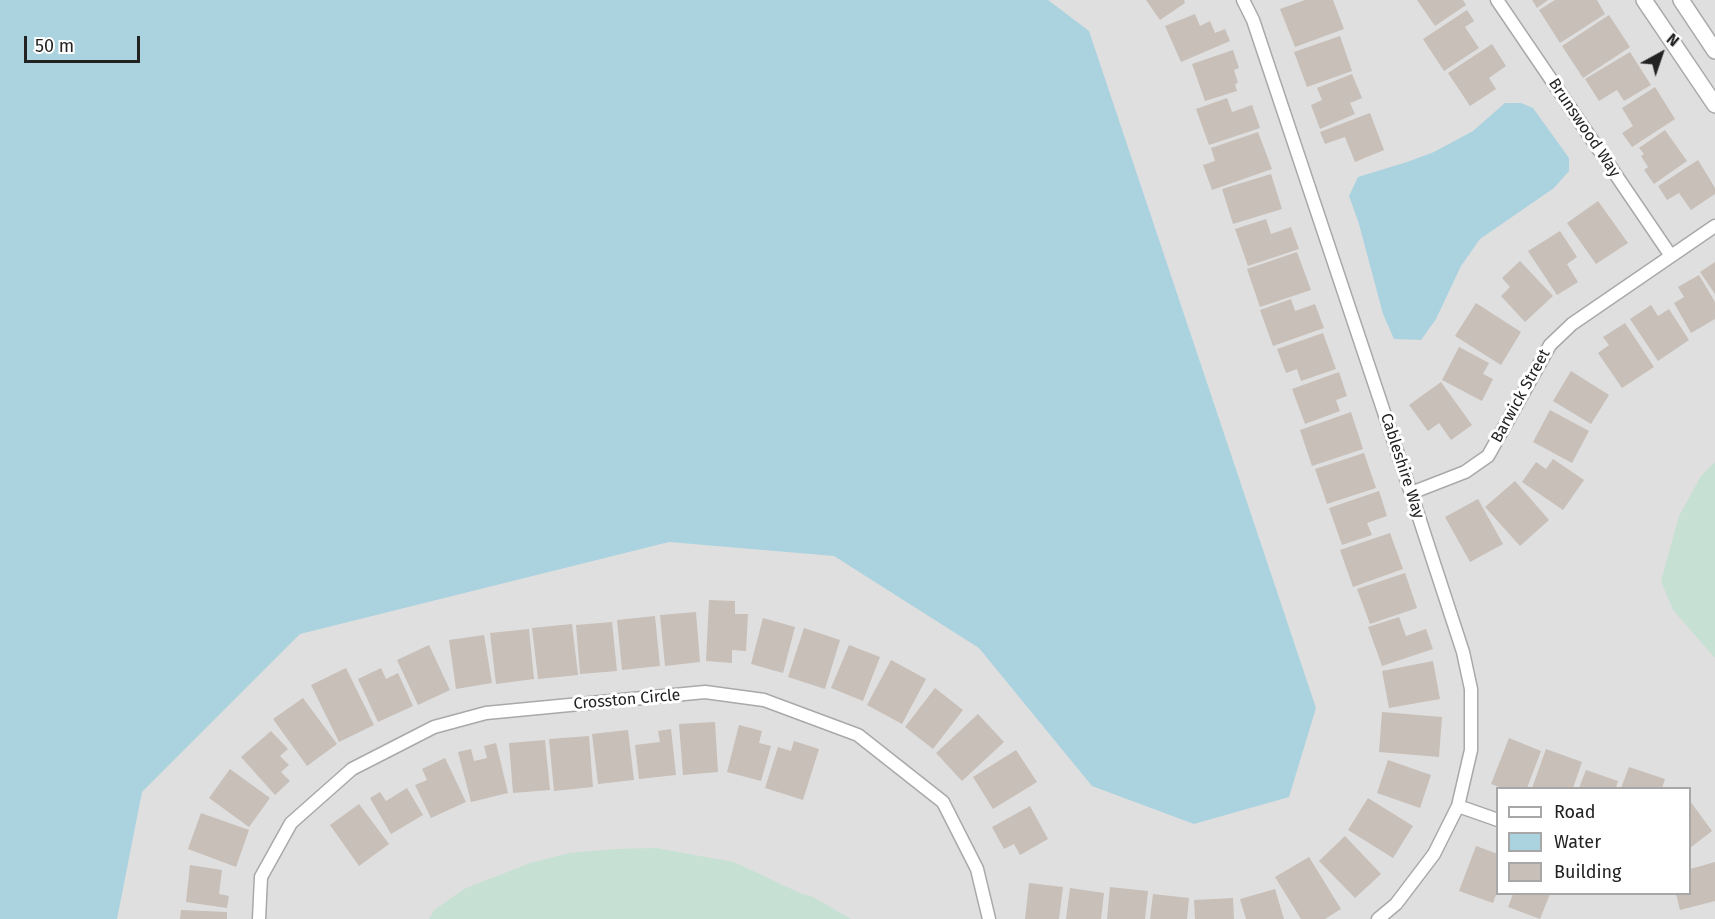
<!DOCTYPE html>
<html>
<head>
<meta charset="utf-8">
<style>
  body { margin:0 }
  #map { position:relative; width:1715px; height:919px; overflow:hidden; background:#f2efe9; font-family:"Fira Sans",sans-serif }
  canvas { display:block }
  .legend { position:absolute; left:1496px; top:787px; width:195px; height:108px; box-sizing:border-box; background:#fff; border:2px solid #a7a7a7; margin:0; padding:8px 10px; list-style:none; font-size:18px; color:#222 }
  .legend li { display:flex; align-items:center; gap:12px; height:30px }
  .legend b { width:30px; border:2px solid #a7a7a7 }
  .north { position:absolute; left:1631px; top:24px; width:60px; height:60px; -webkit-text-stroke:4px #fff; paint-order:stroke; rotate:40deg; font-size:16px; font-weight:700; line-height:24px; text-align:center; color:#222 }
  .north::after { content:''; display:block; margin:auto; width:21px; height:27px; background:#222; clip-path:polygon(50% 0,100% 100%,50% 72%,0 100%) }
  .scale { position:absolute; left:24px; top:36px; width:116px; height:27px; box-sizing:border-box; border:3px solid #222; border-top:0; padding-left:8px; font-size:18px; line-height:21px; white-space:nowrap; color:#222; -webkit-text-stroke:4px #fff; paint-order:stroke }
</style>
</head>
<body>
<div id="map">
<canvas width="1715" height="919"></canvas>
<ul class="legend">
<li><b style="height:8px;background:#fff"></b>Road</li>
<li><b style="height:16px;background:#aad3df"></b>Water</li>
<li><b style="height:16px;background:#c7bfb8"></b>Building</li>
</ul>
<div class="north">N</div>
<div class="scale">50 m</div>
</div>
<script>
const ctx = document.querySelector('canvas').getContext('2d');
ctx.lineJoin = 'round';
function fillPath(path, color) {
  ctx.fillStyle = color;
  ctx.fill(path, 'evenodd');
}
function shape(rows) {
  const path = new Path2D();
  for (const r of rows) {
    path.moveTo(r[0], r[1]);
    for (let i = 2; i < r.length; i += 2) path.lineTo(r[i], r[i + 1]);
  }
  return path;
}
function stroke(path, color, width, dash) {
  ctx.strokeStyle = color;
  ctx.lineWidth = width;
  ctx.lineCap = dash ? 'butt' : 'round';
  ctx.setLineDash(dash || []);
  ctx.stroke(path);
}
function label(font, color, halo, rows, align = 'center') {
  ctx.font = font + ' "Fira Sans",sans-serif';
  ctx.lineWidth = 6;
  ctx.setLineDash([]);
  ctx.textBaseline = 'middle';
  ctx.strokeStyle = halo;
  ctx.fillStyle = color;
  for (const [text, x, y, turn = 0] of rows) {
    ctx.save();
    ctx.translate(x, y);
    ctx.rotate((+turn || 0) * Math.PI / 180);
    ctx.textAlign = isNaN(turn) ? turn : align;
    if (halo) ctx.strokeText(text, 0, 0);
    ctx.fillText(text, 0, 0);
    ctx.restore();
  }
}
fillPath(shape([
  [0,0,1715,0,1715,919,0,919],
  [1498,788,1690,788,1690,894,1498,894]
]), '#e0dfdf');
fillPath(shape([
  [1715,462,1715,658,1673,610,1661,581,1679,516,1701,476],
  [656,848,734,862,802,894,811,896,851,919,429,919,434,910,464,889,530,863,570,853,615,849]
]), '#c6e0d4');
fillPath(shape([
  [0,0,1048,0,1089,31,1316,708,1289,797,1194,824,1092,786,979,648,834,556,669,542,300,634,142,792,117,919,0,919],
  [1505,103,1521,103,1533,108,1569,158,1569,171,1554,188,1480,239,1461,266,1436,319,1421,340,1394,339,1383,314,1359,224,1349,196,1358,177,1407,162,1434,152,1473,131]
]), '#aad3df');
fillPath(shape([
  [1146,0,1184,0,1185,3,1160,20],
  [1305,0,1333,0,1344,29,1295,47,1280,9],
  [1417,0,1463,0,1466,5,1435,26],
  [1532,0,1548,0,1537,8],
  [1555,0,1597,0,1605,14,1560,43,1539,10],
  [1467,10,1474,21,1465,27,1479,48,1444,71,1423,39],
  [1195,14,1200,26,1210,21,1215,33,1225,29,1230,41,1181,62,1165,26],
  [1609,15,1630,47,1583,78,1562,46],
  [1340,36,1352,71,1307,87,1294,52],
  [1492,44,1506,66,1489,78,1496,89,1470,106,1448,73],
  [1233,50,1239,68,1234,70,1238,83,1235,84,1237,91,1205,101,1192,64],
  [1630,52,1651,85,1624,101,1617,90,1599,101,1585,79],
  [1352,74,1362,98,1350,103,1355,114,1320,129,1311,105,1322,100,1317,88],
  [1655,87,1675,119,1632,147,1622,133,1633,126,1622,108],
  [1227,98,1232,112,1252,105,1260,128,1209,145,1196,109],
  [1370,113,1384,150,1355,162,1345,137,1325,144,1320,132],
  [1665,130,1687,161,1654,184,1644,170,1648,167,1641,156,1644,154,1639,148],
  [1258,132,1272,169,1212,190,1203,165,1215,161,1211,148],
  [1698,160,1715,188,1715,194,1691,210,1679,193,1667,200,1658,186],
  [1271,174,1282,209,1233,224,1222,189],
  [1598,201,1628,243,1596,264,1567,223],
  [1266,219,1271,234,1291,227,1299,249,1248,266,1235,229],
  [1560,231,1577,257,1567,264,1578,282,1557,295,1528,251],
  [1297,252,1311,290,1260,307,1247,269],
  [1520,261,1553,296,1525,322,1501,296,1510,287,1502,278],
  [1715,262,1715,294,1700,272],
  [1699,275,1715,302,1715,319,1691,333,1674,303,1684,297,1678,287],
  [1291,299,1295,311,1315,304,1324,328,1273,346,1260,310],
  [1476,303,1521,332,1501,365,1455,336],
  [1651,305,1658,316,1669,309,1689,340,1658,361,1630,319],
  [1625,323,1654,367,1622,388,1598,353,1609,345,1603,337],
  [1323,333,1336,369,1301,381,1297,369,1286,373,1277,349],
  [1459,347,1489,363,1483,374,1493,379,1482,401,1442,380],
  [1571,371,1609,395,1591,424,1553,401],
  [1339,372,1347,396,1336,400,1340,411,1305,424,1292,389],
  [1441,382,1472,425,1451,440,1439,423,1428,431,1409,405],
  [1550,410,1589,431,1572,463,1533,442],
  [1351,412,1363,449,1312,466,1300,430],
  [1364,453,1376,488,1327,504,1315,469],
  [1553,459,1584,480,1563,510,1522,482,1536,462,1546,469],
  [1515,481,1549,520,1520,546,1485,507],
  [1379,491,1387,516,1367,523,1372,535,1342,545,1329,508],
  [1478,499,1503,544,1470,562,1445,517],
  [1390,533,1403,569,1353,587,1340,550],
  [1405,573,1417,608,1370,624,1357,589],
  [709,600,735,601,735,614,748,614,746,651,732,650,732,663,706,661],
  [696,612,700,662,665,666,660,615],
  [655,616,660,666,622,670,617,620],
  [1399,617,1406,636,1426,629,1433,649,1382,666,1368,627],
  [763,618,795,627,783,673,751,664],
  [612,622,617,671,580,674,576,625],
  [572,624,578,675,538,679,532,628],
  [804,628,840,640,825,689,788,677],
  [529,629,534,679,496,684,490,633],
  [484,635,492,683,456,689,449,640],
  [429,645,450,690,418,705,397,660],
  [849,645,880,657,863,701,831,688],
  [891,660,926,679,902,724,867,705],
  [1433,661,1440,699,1389,708,1382,671],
  [346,668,374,725,339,742,311,685],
  [381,668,386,679,398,673,413,706,378,722,358,679],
  [935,688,963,710,933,749,905,727],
  [303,698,337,744,307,766,273,719],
  [1382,712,1442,717,1439,757,1379,752],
  [978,714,1004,742,962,781,936,753],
  [715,722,718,772,683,775,679,724],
  [739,725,762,731,759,743,771,746,761,781,727,772],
  [671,729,676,775,639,779,635,745,660,742,658,731],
  [628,730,634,780,598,784,592,734],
  [271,731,288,749,280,756,289,765,281,772,290,781,275,795,241,757],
  [589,736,593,787,554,791,549,739],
  [1509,738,1541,751,1527,788,1502,788,1491,784],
  [545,740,550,790,513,793,509,743],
  [794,741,819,749,803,800,765,788,778,747,791,751],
  [496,743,508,793,471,802,458,752,471,749,474,761,487,758,484,746],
  [1546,749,1582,762,1573,788,1532,788],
  [1016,750,1037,782,993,809,973,777],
  [445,758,466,802,431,818,415,785,427,780,422,769],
  [1388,760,1431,775,1420,808,1377,793],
  [1629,767,1665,779,1662,788,1621,788],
  [230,769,270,798,249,827,209,798],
  [1586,770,1618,781,1616,788,1579,788],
  [407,788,423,815,391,834,370,798,380,792,386,801],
  [1368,798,1413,826,1393,858,1348,830],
  [1690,801,1712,831,1690,848],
  [359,804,389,844,359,866,330,825],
  [1030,806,1048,839,1020,855,1014,844,1004,849,992,827],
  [201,813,249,830,236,867,188,849],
  [1345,836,1381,874,1355,898,1319,861],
  [1476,846,1498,854,1498,889,1493,903,1459,891],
  [1309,857,1341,909,1325,919,1301,919,1275,877],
  [1715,862,1715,901,1680,910,1676,894,1690,894,1690,869],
  [190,865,222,870,219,894,229,896,227,908,186,902],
  [1029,883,1063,887,1059,919,1025,919],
  [1110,887,1148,891,1145,919,1107,919],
  [1070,888,1104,893,1101,919,1066,919],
  [1275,889,1284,919,1246,919,1240,899],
  [1153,894,1189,898,1187,919,1150,919],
  [1513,894,1550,894,1540,919,1508,907],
  [1233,898,1234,919,1195,919,1194,900],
  [181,910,227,912,227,919,180,919]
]), '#c7bfb8');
const minor = shape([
  [1243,0,1253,20,1411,493,1463,652,1471,689,1471,750,1458,806,1434,854,1396,904,1378,919],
  [1497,0,1671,256],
  [1411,493,1465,472,1488,456,1550,345,1572,324,1715,226],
  [1458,806,1498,820],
  [259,919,261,877,291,823,352,769,434,727,486,713,705,692,764,700,858,735,943,802,977,869,989,919]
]);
const tertiary = shape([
  [1644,0,1715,105],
  [1681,0,1715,51]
]);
stroke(minor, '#a9a9a9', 15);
stroke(tertiary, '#a9a9a9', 18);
stroke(minor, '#fff', 12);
stroke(tertiary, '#fff', 15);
label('16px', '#222', '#fff', [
  ["Brunswood Way",1584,128,56],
  ["Barwick Street",1521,396,-61],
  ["Cableshire Way",1402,466,72],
  ["Crosston Circle",627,700,-5]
]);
</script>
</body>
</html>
